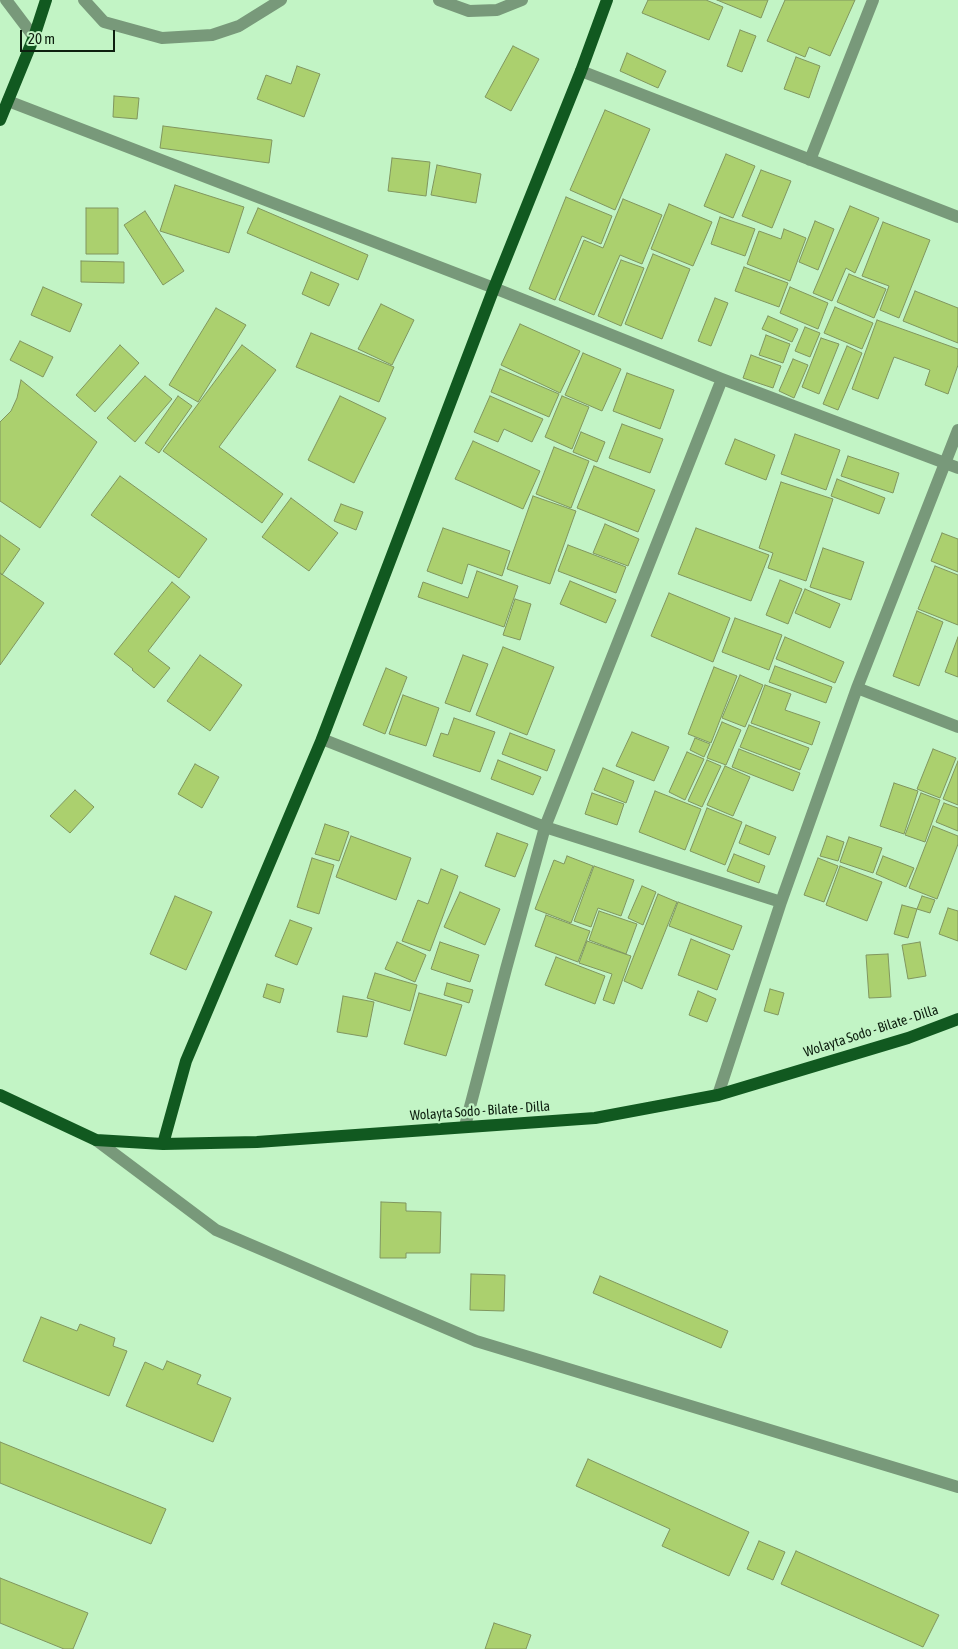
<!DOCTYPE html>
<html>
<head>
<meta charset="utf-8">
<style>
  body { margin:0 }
  #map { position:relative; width:958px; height:1649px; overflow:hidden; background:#c2f4c5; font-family:"Asap Condensed",sans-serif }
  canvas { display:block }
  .scale { position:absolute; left:20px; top:30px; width:95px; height:22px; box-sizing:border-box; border:2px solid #0d1f0f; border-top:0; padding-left:6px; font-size:15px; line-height:18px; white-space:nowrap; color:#0d1f0f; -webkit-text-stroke:4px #c2f4c5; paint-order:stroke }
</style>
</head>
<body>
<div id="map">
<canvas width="958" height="1649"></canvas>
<div class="scale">20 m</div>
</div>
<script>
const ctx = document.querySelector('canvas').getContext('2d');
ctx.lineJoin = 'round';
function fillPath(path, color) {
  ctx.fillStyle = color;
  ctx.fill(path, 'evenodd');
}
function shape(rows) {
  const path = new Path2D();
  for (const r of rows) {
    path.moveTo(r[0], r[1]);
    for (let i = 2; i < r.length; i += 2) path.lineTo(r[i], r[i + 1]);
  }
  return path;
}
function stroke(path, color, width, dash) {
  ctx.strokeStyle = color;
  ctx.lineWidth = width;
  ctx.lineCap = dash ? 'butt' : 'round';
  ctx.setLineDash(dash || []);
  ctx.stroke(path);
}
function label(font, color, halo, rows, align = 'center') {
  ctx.font = font + ' "Asap Condensed",sans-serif';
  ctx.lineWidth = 4.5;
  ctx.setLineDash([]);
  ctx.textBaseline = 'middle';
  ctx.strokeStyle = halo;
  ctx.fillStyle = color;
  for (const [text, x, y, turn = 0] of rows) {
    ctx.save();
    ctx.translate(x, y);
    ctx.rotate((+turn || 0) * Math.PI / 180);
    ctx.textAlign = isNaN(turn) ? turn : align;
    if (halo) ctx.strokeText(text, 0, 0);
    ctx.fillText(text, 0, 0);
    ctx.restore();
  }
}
const building = shape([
  [648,0,706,0,723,7,709,40,642,13,648,0],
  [717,0,768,0,761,18,717,0],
  [785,0,855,0,830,56,809,47,805,57,767,41,785,0],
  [740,30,756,36,742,72,727,66,740,30],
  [513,46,539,59,511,111,485,97,513,46],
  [627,53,666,71,658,88,620,71,627,53],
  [796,57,820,66,809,98,784,89,796,57],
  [297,66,320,74,304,117,257,99,266,75,291,84,297,66],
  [114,96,139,98,137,119,113,117,114,96],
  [605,110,650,129,615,210,570,190,605,110],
  [163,126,272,140,269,163,160,148,163,126],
  [726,154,755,166,733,218,704,206,726,154],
  [392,158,430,162,426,196,388,191,392,158],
  [437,165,481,174,476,203,431,195,437,165],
  [761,170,791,181,772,228,742,216,761,170],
  [175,185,244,207,229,253,160,231,175,185],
  [566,197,612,216,601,244,582,236,555,300,529,289,566,197],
  [623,199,662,215,642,264,620,255,594,315,559,300,584,240,603,248,623,199],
  [669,204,712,222,693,266,651,249,669,204],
  [850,206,879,218,855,273,846,268,832,301,813,293,850,206],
  [86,208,118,208,118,254,86,254,86,208],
  [258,208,368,255,358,280,247,233,258,208],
  [145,211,184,271,163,285,124,225,145,211],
  [720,217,755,229,745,256,711,244,720,217],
  [815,221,834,229,818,270,799,262,815,221],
  [883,222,930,240,899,318,880,310,889,286,862,276,883,222],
  [784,229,806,238,790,281,747,264,759,231,781,239,784,229],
  [653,254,690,269,662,339,625,324,653,254],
  [621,260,644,268,621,326,598,316,621,260],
  [81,261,124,262,124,283,81,282,81,261],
  [744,267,788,283,779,307,735,291,744,267],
  [311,272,339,284,329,306,302,294,311,272],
  [849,274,886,289,874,318,837,302,849,274],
  [43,287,82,304,70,332,31,315,43,287],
  [790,287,828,303,818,329,780,313,790,287],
  [915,291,958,308,958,343,903,321,915,291],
  [715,298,728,303,711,346,698,341,715,298],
  [381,304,414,320,392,365,358,349,381,304],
  [835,307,873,323,862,349,824,333,835,307],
  [216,308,246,325,198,402,169,385,216,308],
  [768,316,798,329,792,342,762,329,768,316],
  [877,320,958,349,958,365,948,394,925,385,930,370,894,357,878,399,852,389,877,320],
  [520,324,580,351,560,393,501,365,520,324],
  [805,327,820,333,810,357,795,351,805,327],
  [311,333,394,367,379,402,296,367,311,333],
  [766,335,790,344,783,363,759,355,766,335],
  [821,338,839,344,819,394,802,387,821,338],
  [20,341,53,357,43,377,10,360,20,341],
  [120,345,139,363,95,412,76,395,120,345],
  [242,345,276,370,219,447,283,494,262,523,163,451,242,345],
  [847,346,862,353,838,410,823,404,847,346],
  [583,353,621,369,602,411,565,395,583,353],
  [751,355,781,366,773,388,743,378,751,355],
  [793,359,808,365,794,398,779,391,793,359],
  [500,369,559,394,549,417,491,392,500,369],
  [627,373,674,390,660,429,613,411,627,373],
  [145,376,172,399,135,442,107,418,145,376],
  [21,380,97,442,40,528,0,501,0,422,11,411,17,398,21,380],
  [178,396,192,406,159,453,145,443,178,396],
  [340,396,386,418,354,483,308,460,340,396],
  [490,396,543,419,532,442,504,429,498,442,474,432,490,396],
  [562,396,589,407,572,449,545,437,562,396],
  [622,424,663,439,650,473,609,458,622,424],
  [581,432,605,442,597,462,573,452,581,432],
  [795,434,840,450,826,490,781,474,795,434],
  [735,439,775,455,766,480,725,464,735,439],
  [473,441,540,471,523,509,455,479,473,441],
  [554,447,589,461,571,508,536,494,554,447],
  [848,456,899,473,893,493,841,476,848,456],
  [594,466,655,490,638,532,577,508,594,466],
  [120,476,207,539,179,578,91,515,120,476],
  [837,479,885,498,879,514,831,496,837,479],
  [781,482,833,499,806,581,768,568,773,553,759,548,781,482],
  [533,496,576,511,550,584,507,569,533,496],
  [291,498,338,533,309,571,262,537,291,498],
  [341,504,363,512,356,530,334,521,341,504],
  [605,524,639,539,628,566,593,553,605,524],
  [443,528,510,551,502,576,468,564,462,584,427,571,443,528],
  [696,528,769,555,751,601,678,574,696,528],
  [942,533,958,539,958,572,931,561,942,533],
  [0,535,20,549,2,575,0,573,0,535],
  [568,545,626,567,616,593,558,571,568,545],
  [823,548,864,562,851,600,810,587,823,548],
  [935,566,958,575,958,625,918,609,935,566],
  [477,571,518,586,504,627,418,597,423,582,468,598,477,571],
  [0,573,44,603,0,665,0,573],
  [780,580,802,589,788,624,766,615,780,580],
  [570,581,616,600,606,623,560,604,570,581],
  [172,582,190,597,148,651,170,668,154,688,132,670,133,669,114,654,172,582],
  [805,589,840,604,830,628,795,613,805,589],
  [669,593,730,618,713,662,651,636,669,593],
  [515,599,531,604,520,640,503,635,515,599],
  [917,611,943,622,919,686,893,676,917,611],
  [735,618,782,635,769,670,722,652,735,618],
  [785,637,844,662,835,683,776,659,785,637],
  [958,637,958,677,945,672,958,637],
  [503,647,554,667,527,735,476,715,503,647],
  [200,655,242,685,210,731,167,701,200,655],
  [463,655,488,664,470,712,445,703,463,655],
  [775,666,832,687,826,703,769,682,775,666],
  [714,667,737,676,711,743,688,734,714,667],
  [386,668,407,677,385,734,363,725,386,668],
  [740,675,763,685,745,727,722,718,740,675],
  [765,685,791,694,785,710,820,722,812,745,751,723,765,685],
  [403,695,439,708,426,746,389,734,403,695],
  [454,718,495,732,480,772,433,756,441,733,448,735,454,718],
  [722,722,741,730,726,765,707,758,722,722],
  [749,725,809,748,800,770,740,747,749,725],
  [632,732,669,747,654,781,616,766,632,732],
  [510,733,555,750,547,771,502,754,510,733],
  [695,738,710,744,704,757,690,750,695,738],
  [739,749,800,773,793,791,732,767,739,749],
  [933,749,956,758,940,798,917,789,933,749],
  [687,752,704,759,685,800,669,792,687,752],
  [498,760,541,777,533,795,491,779,498,760],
  [707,760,721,766,702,807,688,801,707,760],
  [958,761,958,805,943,799,958,761],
  [195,764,219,777,202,808,178,794,195,764],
  [725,766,750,777,733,816,707,805,725,766],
  [603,768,634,781,626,803,594,790,603,768],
  [894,783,918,791,904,834,880,826,894,783],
  [75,790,94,807,70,833,50,816,75,790],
  [655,791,701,809,685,850,639,832,655,791],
  [592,793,624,804,617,825,585,814,592,793],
  [921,793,940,800,925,842,905,835,921,793],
  [944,803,958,808,958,831,936,822,944,803],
  [707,808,742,822,725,865,690,851,707,808],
  [325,824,349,832,339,861,315,854,325,824],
  [746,825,776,837,769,855,739,843,746,825],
  [933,826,958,836,958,844,937,899,909,888,933,826],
  [497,833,528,844,515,877,485,866,497,833],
  [351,836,411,858,396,900,336,877,351,836],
  [827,836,844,842,838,861,820,856,827,836],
  [849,837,882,848,873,873,840,862,849,837],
  [734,854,765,866,759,883,727,871,734,854],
  [567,856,593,866,571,923,535,909,554,860,564,864,567,856],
  [883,856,914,868,906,887,876,874,883,856],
  [312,858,334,865,319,914,297,907,312,858],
  [818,858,838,866,824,902,804,895,818,858],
  [594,866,634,880,621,916,598,908,591,927,574,921,594,866],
  [840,866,882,882,867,921,826,905,840,866],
  [441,869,458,876,430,951,402,941,418,900,428,904,441,869],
  [642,886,656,892,643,925,628,918,642,886],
  [460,892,500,909,485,945,444,927,460,892],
  [658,894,677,902,642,989,624,981,658,894],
  [175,896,212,912,186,970,150,954,175,896],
  [922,896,935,900,930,913,917,909,922,896],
  [678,902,742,926,733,950,669,926,678,902],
  [902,905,917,909,908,938,894,934,902,905],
  [948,908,958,911,958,941,939,934,948,908],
  [599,911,637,924,626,954,589,940,599,911],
  [546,915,590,931,578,962,535,946,546,915],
  [290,920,312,928,297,965,275,956,290,920],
  [691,939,730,955,717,990,678,975,691,939],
  [587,941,631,956,614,1004,603,1000,612,974,579,963,587,941],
  [397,942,426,955,415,982,385,969,397,942],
  [440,942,479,955,470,982,431,969,440,942],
  [920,942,926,976,908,979,902,945,920,942],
  [888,954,891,997,869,998,866,955,888,954],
  [556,957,605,976,595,1004,545,985,556,957],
  [375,973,417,985,410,1011,367,998,375,973],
  [447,983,473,990,469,1003,444,995,447,983],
  [267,984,284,989,280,1003,263,997,267,984],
  [770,989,784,993,778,1015,764,1011,770,989],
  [698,991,716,999,707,1022,689,1015,698,991],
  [419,993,462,1005,446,1056,404,1044,419,993],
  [343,996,374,1002,367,1037,337,1032,343,996],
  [381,1202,406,1203,406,1211,441,1212,440,1253,406,1253,406,1258,380,1258,381,1202],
  [471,1274,505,1275,504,1311,470,1310,471,1274],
  [600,1276,728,1331,721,1348,593,1293,600,1276],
  [41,1317,77,1331,80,1324,115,1338,113,1346,127,1351,109,1396,23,1361,41,1317],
  [167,1361,201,1375,197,1384,231,1398,213,1442,126,1406,145,1362,163,1370,167,1361],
  [0,1442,166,1509,151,1544,0,1483,0,1442],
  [588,1459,749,1532,729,1576,662,1546,670,1529,576,1486,588,1459],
  [759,1541,785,1552,773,1580,747,1569,759,1541],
  [796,1551,939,1615,923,1647,781,1584,796,1551],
  [0,1578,88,1613,73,1649,64,1649,0,1623,0,1578],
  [494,1623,531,1635,526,1649,485,1649,494,1623]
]);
fillPath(building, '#abd06e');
stroke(building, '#80965f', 1);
stroke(shape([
  [6,0,34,37],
  [84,0,104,22,162,38,212,35,239,26,281,0],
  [439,0,469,11,497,10,522,0],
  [581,71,958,217],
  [8,101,494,288,722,379,958,468],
  [810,160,873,0],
  [857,688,958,727],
  [322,739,545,827,781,902],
  [718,1095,781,902,857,688,958,430],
  [465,1126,506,969,545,827,722,379],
  [96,1140,216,1230,476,1341,958,1487]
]), '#78997a', 12);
stroke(shape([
  [0,120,34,37,46,0],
  [0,1095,96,1140,163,1144,257,1142,595,1118,718,1095,908,1038,958,1019],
  [163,1144,186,1061,322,739,494,288,581,71,607,0]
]), '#115920', 12);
label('14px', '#0d1f0f', '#c2f4c5', [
  ["Wolayta Sodo - Bilate - Dilla",871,1031,-18],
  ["Wolayta Sodo - Bilate - Dilla",480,1111,-4]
]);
</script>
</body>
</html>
